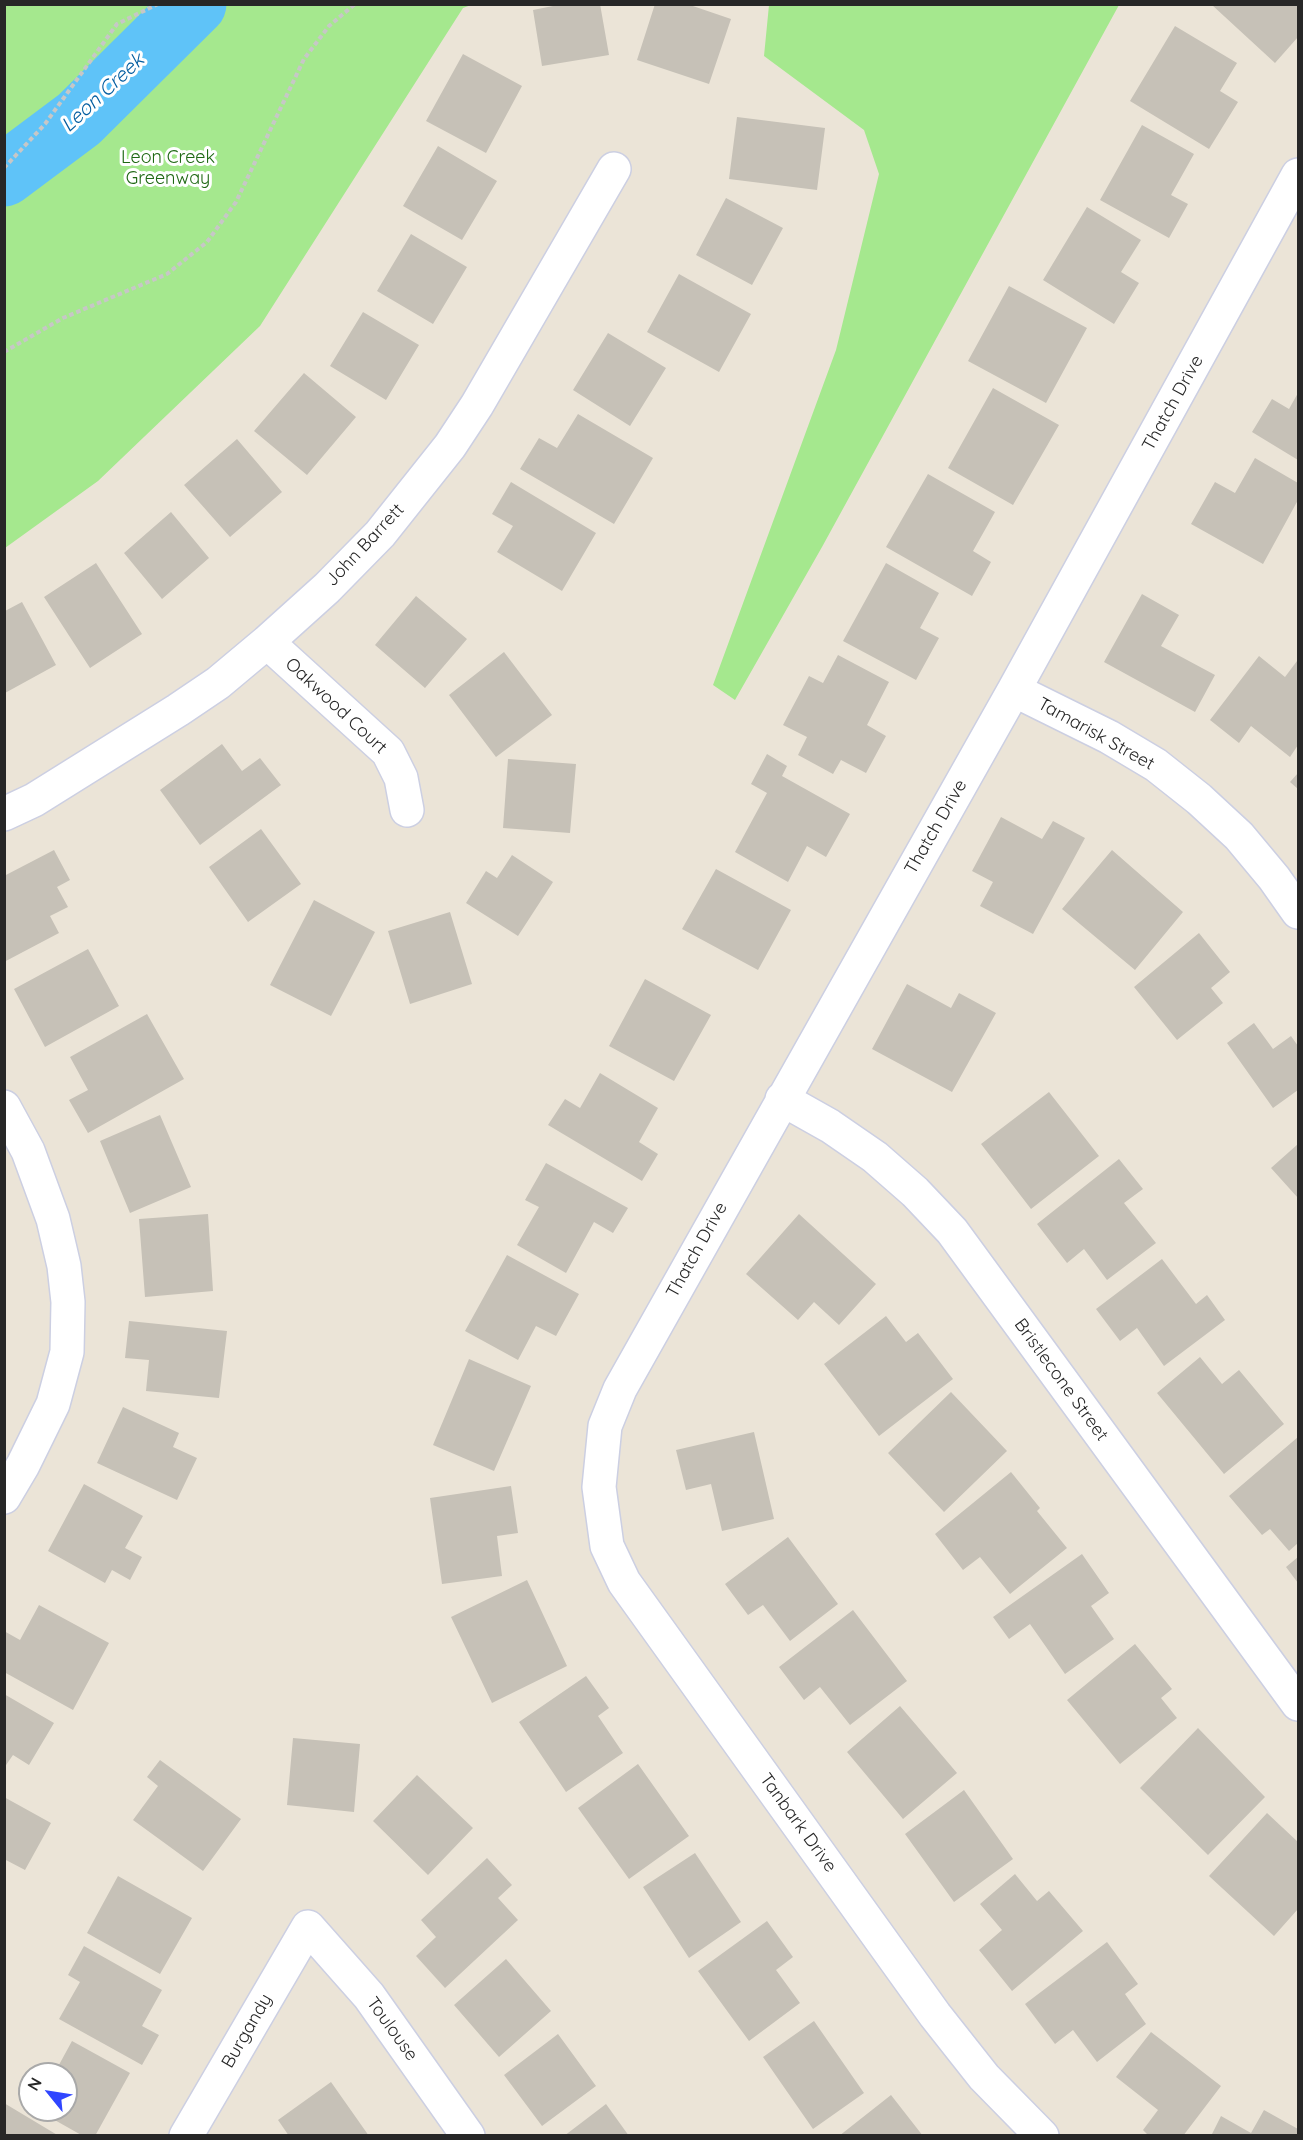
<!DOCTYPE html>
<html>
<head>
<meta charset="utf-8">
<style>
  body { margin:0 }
  #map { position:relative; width:1303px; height:2140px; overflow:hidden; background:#ebe4d7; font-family:Quicksand,sans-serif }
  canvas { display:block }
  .frame { position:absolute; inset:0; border:6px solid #272727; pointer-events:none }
  .north { position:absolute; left:18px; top:2062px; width:60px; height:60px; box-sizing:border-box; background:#fff; border:2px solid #a9a9a9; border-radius:50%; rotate:300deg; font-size:16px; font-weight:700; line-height:24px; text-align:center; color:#272727 }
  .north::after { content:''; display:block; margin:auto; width:21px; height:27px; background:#3046ff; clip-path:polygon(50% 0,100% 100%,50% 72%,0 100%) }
</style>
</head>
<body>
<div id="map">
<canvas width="1303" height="2140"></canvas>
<div class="frame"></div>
<div class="north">N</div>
</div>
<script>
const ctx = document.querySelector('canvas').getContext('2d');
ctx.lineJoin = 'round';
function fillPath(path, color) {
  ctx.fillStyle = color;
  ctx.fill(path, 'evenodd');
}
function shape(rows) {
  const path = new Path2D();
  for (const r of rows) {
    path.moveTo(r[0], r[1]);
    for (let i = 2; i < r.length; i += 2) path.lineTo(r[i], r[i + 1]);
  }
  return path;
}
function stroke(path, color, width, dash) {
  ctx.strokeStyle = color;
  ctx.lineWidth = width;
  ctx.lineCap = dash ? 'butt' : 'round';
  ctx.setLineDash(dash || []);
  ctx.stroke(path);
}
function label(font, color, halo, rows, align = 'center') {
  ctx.font = font + ' Quicksand,sans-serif';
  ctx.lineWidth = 6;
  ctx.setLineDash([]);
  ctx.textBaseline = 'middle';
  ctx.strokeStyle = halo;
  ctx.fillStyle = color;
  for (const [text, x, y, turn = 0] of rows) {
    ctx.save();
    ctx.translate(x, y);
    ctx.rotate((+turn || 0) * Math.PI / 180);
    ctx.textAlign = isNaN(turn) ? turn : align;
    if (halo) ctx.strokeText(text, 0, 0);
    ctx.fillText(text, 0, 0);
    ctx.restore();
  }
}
fillPath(shape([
  [5,4,471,5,463,8,260,326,98,481,5,548],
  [769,5,1119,5,822,547,735,700,713,685,836,350,879,174,864,130,764,56]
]), '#a5e88e');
stroke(shape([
  [4,175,79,119,195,4]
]), '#5fc3f8', 63);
fillPath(shape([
  [563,4,600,4,609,55,542,66,533,10],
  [655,4,687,4,731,19,709,84,637,60],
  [1212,5,1298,5,1298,37,1275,63],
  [1175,26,1237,63,1220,91,1238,102,1209,149,1130,101],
  [463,54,522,86,486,153,426,121],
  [737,117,825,128,817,190,729,179],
  [1142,125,1194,154,1171,195,1188,204,1169,238,1100,200],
  [438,146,497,181,462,240,403,206],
  [726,198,783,228,752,285,696,255],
  [1087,207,1141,240,1121,272,1139,283,1114,324,1043,280],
  [411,234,467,267,433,324,377,291],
  [679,274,751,314,719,372,647,332],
  [1009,286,1087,328,1046,403,968,361],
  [363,312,419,345,386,400,330,366],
  [608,333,666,368,630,426,573,390],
  [304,373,356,417,307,475,254,431],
  [993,388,1059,425,1013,505,948,468],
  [1298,393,1298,460,1252,432,1272,399,1289,409],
  [578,414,653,458,614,524,520,469,539,438,557,448],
  [237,439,282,492,230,537,184,485],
  [1255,458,1298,483,1298,500,1263,564,1191,524,1215,482,1235,493],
  [928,474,995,512,973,551,991,562,972,596,886,547],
  [511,482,596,533,562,591,497,552,513,526,492,514],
  [171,512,209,558,162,599,124,553],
  [96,563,142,634,90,668,44,597],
  [886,563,939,593,920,628,939,638,916,680,843,641],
  [1142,594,1179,615,1161,646,1215,675,1195,712,1104,662],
  [416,596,467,639,425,688,375,645],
  [22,602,56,665,5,693,5,611],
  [504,652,552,715,496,757,449,695],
  [838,655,889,682,867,725,886,736,866,773,841,760,833,774,798,755,807,737,783,725,809,676,823,683],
  [1259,656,1285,677,1297,661,1298,662,1298,745,1290,757,1251,726,1239,743,1210,720],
  [222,744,242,771,260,758,281,785,200,845,160,790],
  [767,754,787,766,782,776,850,814,826,857,807,846,788,882,735,852,767,793,751,784],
  [508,759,576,764,570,833,503,828],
  [1298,773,1298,789,1290,782],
  [1001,817,1042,839,1053,821,1085,838,1033,934,980,906,993,882,972,871],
  [261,829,301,884,248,922,209,867],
  [54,850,70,880,57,887,68,907,50,916,59,933,4,962,4,876],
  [1112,850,1183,912,1135,970,1062,909],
  [512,855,553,882,518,936,466,903,486,871,497,878],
  [716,869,791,910,758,970,682,929],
  [314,900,375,932,331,1016,270,985],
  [450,912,472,984,410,1004,388,931],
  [1199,933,1230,972,1211,988,1223,1003,1177,1040,1134,987],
  [88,949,119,1006,45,1047,14,989],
  [645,979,711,1015,674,1081,609,1046],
  [907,984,951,1008,959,993,996,1013,952,1092,872,1049],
  [147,1014,184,1079,88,1133,69,1100,88,1090,70,1057],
  [1254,1023,1273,1049,1291,1036,1298,1046,1298,1090,1273,1108,1227,1043],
  [600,1073,658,1108,639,1142,658,1154,642,1181,548,1125,565,1099,580,1108],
  [1049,1092,1099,1156,1031,1209,981,1144],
  [160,1115,191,1187,130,1213,100,1141],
  [1298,1144,1298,1198,1271,1168],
  [1119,1159,1143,1189,1124,1203,1156,1243,1107,1280,1084,1249,1067,1263,1037,1224],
  [546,1163,628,1208,613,1233,594,1222,566,1273,517,1245,539,1207,525,1200],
  [208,1214,213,1291,145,1297,139,1219],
  [799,1214,876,1284,839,1325,814,1302,798,1320,746,1274],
  [507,1255,579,1294,556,1336,536,1326,518,1360,465,1331],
  [1162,1259,1196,1304,1207,1295,1225,1320,1164,1366,1137,1328,1120,1341,1096,1309],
  [886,1316,906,1342,918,1333,953,1379,879,1436,824,1364],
  [129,1321,227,1331,219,1398,146,1391,149,1360,125,1358],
  [1200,1357,1222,1384,1239,1370,1284,1424,1224,1474,1157,1393],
  [469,1359,531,1386,494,1471,433,1445],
  [951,1392,1007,1451,944,1512,888,1453],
  [123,1407,179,1433,173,1447,197,1458,177,1500,97,1463],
  [754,1432,774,1519,722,1531,711,1484,686,1490,676,1450],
  [1298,1437,1298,1543,1289,1551,1270,1529,1262,1535,1229,1496],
  [1011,1472,1040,1508,1037,1511,1067,1548,1010,1594,980,1557,963,1570,935,1534],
  [84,1484,143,1516,125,1548,142,1557,130,1580,112,1570,105,1583,48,1551],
  [511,1486,518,1533,497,1536,502,1576,442,1584,430,1498],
  [788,1537,838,1604,790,1641,763,1605,748,1615,725,1584],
  [1082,1554,1109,1593,1091,1606,1114,1639,1065,1674,1030,1624,1009,1639,993,1617],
  [1298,1557,1298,1583,1286,1567],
  [527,1580,567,1666,492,1703,451,1617],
  [39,1605,109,1643,73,1710,4,1672,4,1631,20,1640],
  [853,1610,907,1681,850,1725,820,1687,804,1700,779,1667],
  [1135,1644,1172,1689,1161,1698,1177,1718,1120,1764,1067,1700],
  [586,1676,609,1708,598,1716,623,1753,566,1792,519,1722],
  [4,1694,54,1723,29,1765,13,1755,4,1768],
  [900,1706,957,1773,903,1819,847,1752],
  [1198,1728,1265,1797,1208,1855,1140,1788],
  [293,1738,360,1744,354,1812,287,1805],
  [160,1760,241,1819,203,1871,133,1820,158,1786,147,1777],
  [638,1764,689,1836,629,1879,578,1808],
  [417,1775,473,1828,428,1875,373,1821],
  [964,1790,1013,1859,954,1902,905,1834],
  [4,1797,51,1823,25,1870,4,1859],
  [1267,1813,1298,1842,1298,1909,1274,1936,1209,1876],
  [695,1853,741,1922,689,1958,643,1887],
  [487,1858,512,1885,498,1898,518,1920,445,1988,416,1956,436,1937,421,1920],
  [1015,1874,1037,1901,1049,1891,1083,1931,1012,1991,979,1950,1002,1930,980,1904],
  [118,1876,192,1918,160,1974,87,1933],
  [767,1921,793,1957,776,1970,800,2003,749,2041,698,1971],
  [1107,1942,1138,1984,1125,1994,1146,2024,1097,2062,1073,2030,1055,2044,1025,2004],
  [84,1946,162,1990,142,2026,159,2035,142,2065,59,2019,80,1982,68,1975],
  [506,1959,551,2011,499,2057,454,2005],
  [814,2021,864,2093,813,2129,763,2057],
  [1151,2032,1221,2086,1183,2136,1149,2136,1143,2130,1158,2110,1116,2077],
  [558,2034,596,2086,542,2126,504,2075],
  [72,2041,130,2073,95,2136,83,2136,37,2110,66,2110,66,2074,54,2074],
  [331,2082,369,2136,289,2136,278,2120],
  [891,2095,923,2136,839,2136],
  [4,2103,59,2136,4,2136],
  [606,2104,629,2136,564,2136],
  [1264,2110,1298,2129,1298,2136,1211,2136,1221,2116,1251,2133]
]), '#c6c1b7');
const minor = shape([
  [267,642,388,752,401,778,407,810],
  [1014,690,1109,737,1156,765,1199,799,1239,836,1274,878,1298,912],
  [4,814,34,800,178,710,218,683,267,642,327,588,380,534,450,446,477,405,614,169],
  [782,1099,830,1126,875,1157,915,1192,952,1231,1298,1704],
  [4,1107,28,1151,53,1219,64,1266,68,1302,67,1352,53,1404,23,1465,4,1497],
  [186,2136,308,1927,369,1996,468,2136],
  [1042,2136,984,2077,935,2015,624,1582,607,1546,599,1487,605,1426,620,1389,1014,690,1298,175]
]);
stroke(minor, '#cccfe2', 36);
stroke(shape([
  [4,168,45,124,117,24,158,4],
  [4,352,63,318,167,274,207,242,236,202,304,59,329,26,355,4]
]), '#c7c7c7', 4, [4.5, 3]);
stroke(minor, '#fff', 33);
label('18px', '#1e6813', '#fff', [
  ["Leon Creek",168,158],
  ["Greenway",168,179]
]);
label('18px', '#272727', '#fff', [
  ["Thatch Drive",1173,403,-61],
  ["John Barrett",365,545,-47],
  ["Oakwood Court",336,706,43],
  ["Tamarisk Street",1096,734,29],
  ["Thatch Drive",936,827,-60],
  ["Thatch Drive",697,1250,-61],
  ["Bristlecone Street",1061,1380,54],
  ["Tanbark Drive",798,1823,54],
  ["Toulouse",392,2029,54],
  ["Burgandy",247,2031,-60]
]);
label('italic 20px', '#025da0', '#fff', [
  ["Leon Creek",103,93,-43]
]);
</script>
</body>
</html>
